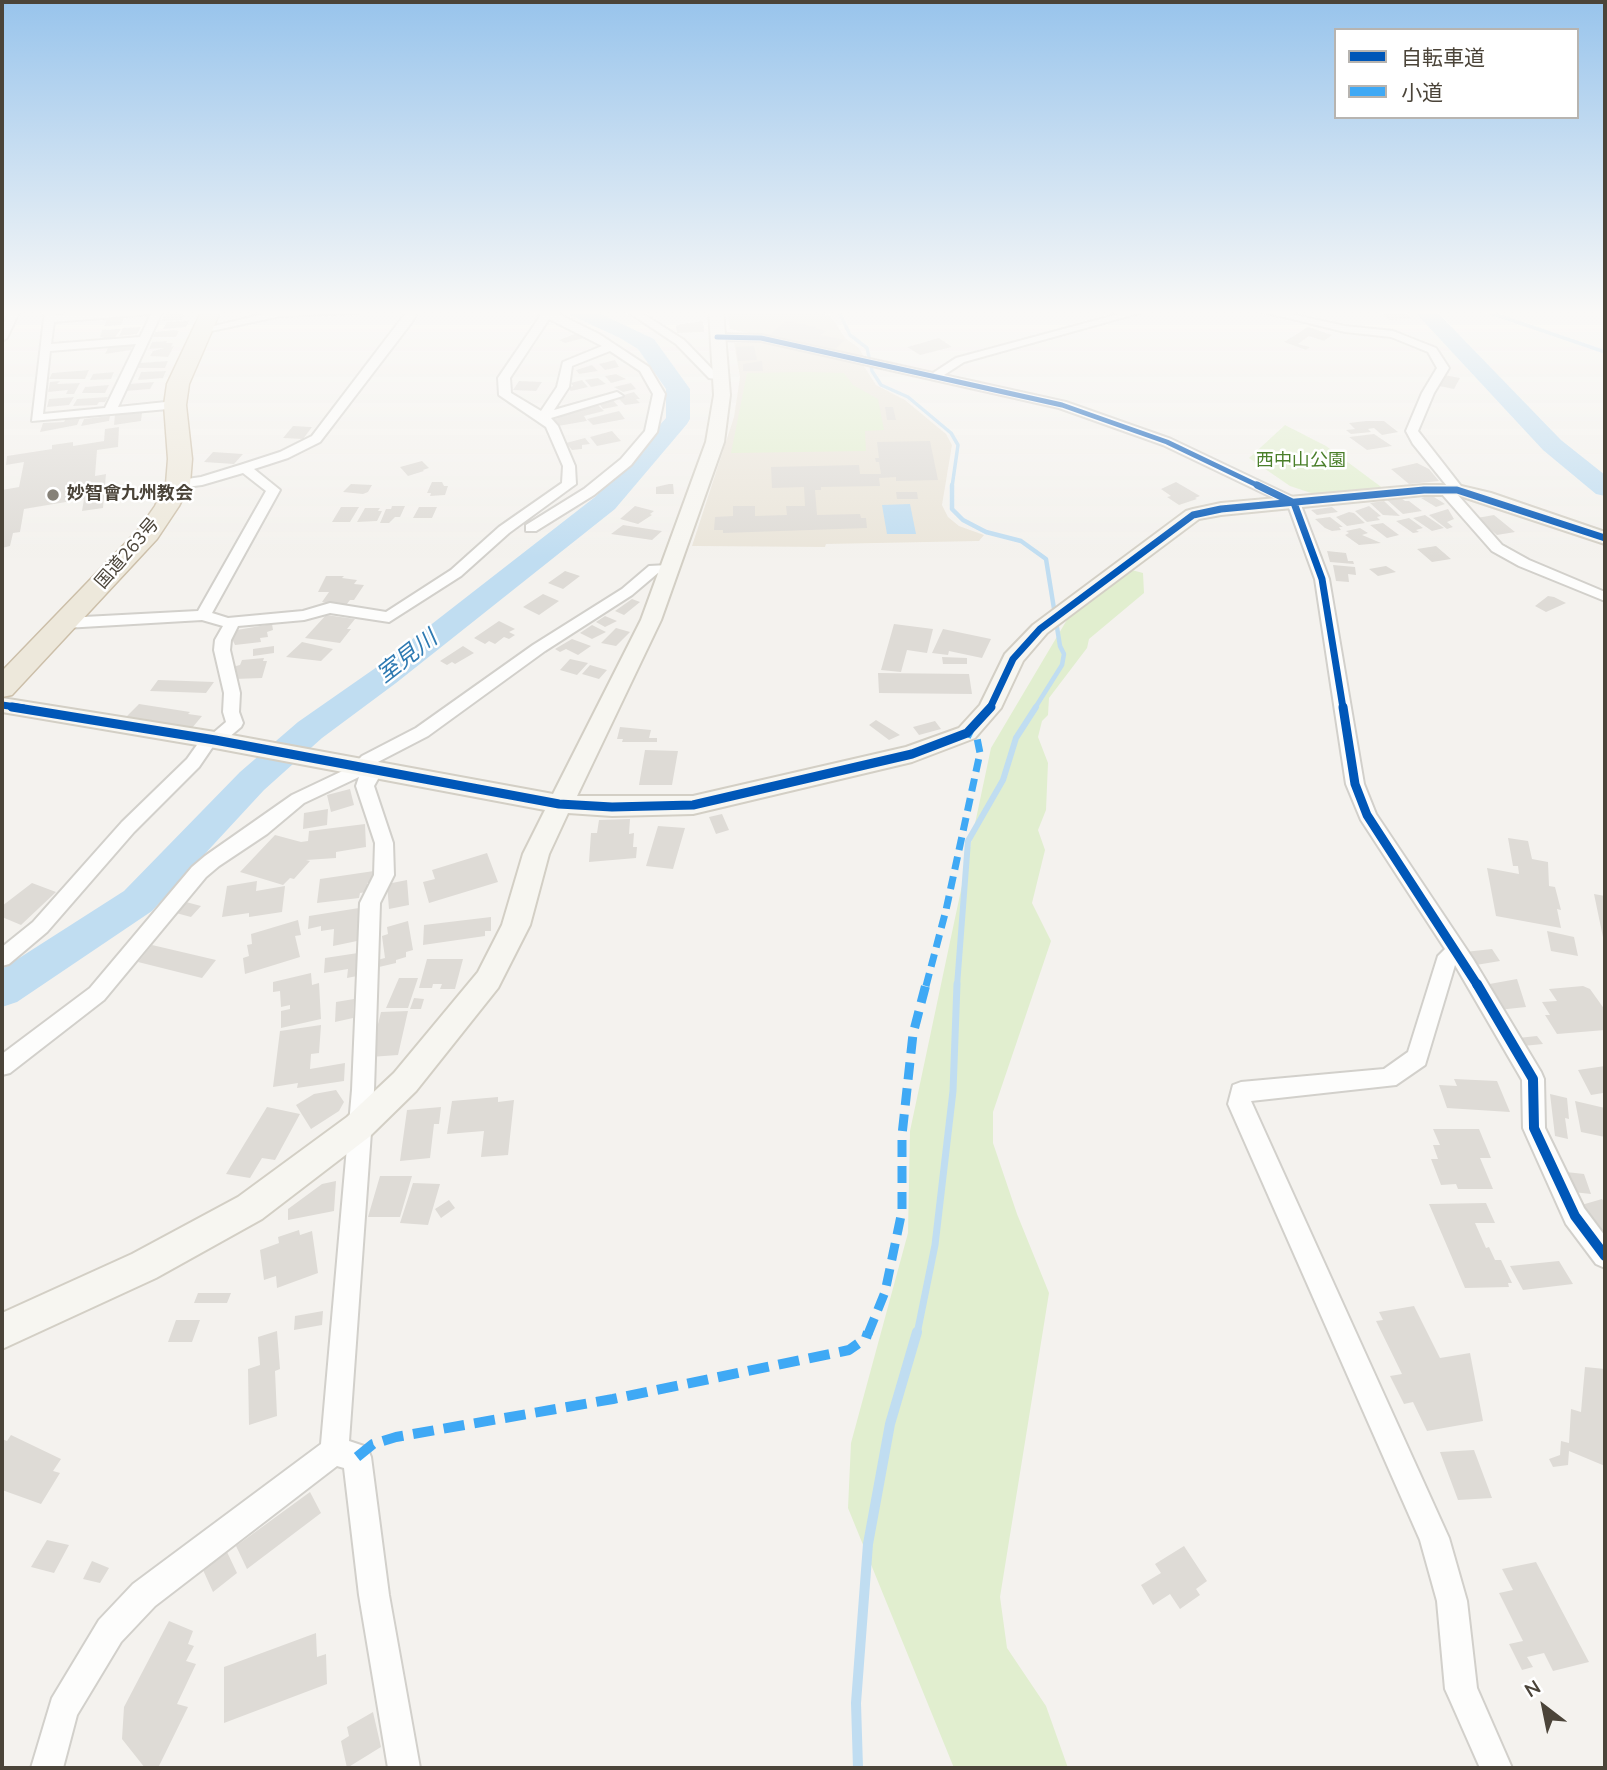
<!DOCTYPE html>
<html>
<head>
<meta charset="utf-8">
<style>
  body { margin:0 }
  #map { position:relative; width:1607px; height:1770px; overflow:hidden; background:#f4f2ee; font-family:"Nunito Sans","Noto Sans JP",sans-serif }
  canvas { display:block }
  .frame { position:absolute; inset:0; border:4px solid #4b4439; pointer-events:none }
  .legend { position:absolute; left:1334px; top:28px; width:245px; height:91px; box-sizing:border-box; background:#fff; border:2px solid #b7b4b0; margin:0; padding:9px 12px; list-style:none; font-size:21px; color:#4b4439 }
  .legend li { display:flex; align-items:center; gap:14px; height:35px }
  .legend b { width:35px; border:2px solid #b7b4b0 }
  .north { position:absolute; left:1509px; top:1672px; width:70px; height:70px; -webkit-text-stroke:5px #fff; paint-order:stroke; rotate:328deg; font-size:19px; font-weight:700; line-height:28px; text-align:center; color:#4b4439 }
  .north::after { content:''; display:block; margin:auto; width:24px; height:32px; background:#4b4439; clip-path:polygon(50% 0,100% 100%,50% 72%,0 100%) }
</style>
</head>
<body>
<div id="map">
<canvas width="1607" height="1770"></canvas>
<div class="frame"></div>
<ul class="legend">
<li><b style="height:9px;background:#0057b8"></b>自転車道</li>
<li><b style="height:9px;background:#3fa9f5"></b>小道</li>
</ul>
<div class="north">N</div>
</div>
<script>
const ctx = document.querySelector('canvas').getContext('2d');
ctx.lineJoin = 'round';
function fillPath(path, color) {
  ctx.fillStyle = color;
  ctx.fill(path, 'evenodd');
}
function shape(rows) {
  const path = new Path2D();
  for (const r of rows) {
    path.moveTo(r[0], r[1]);
    for (let i = 2; i < r.length; i += 2) path.lineTo(r[i], r[i + 1]);
  }
  return path;
}
function stroke(path, color, width, dash) {
  ctx.strokeStyle = color;
  ctx.lineWidth = width;
  ctx.lineCap = dash ? 'butt' : 'round';
  ctx.setLineDash(dash || []);
  ctx.stroke(path);
}
function label(font, color, halo, rows, align = 'center') {
  ctx.font = font + ' "Nunito Sans","Noto Sans JP",sans-serif';
  ctx.lineWidth = 5;
  ctx.setLineDash([]);
  ctx.textBaseline = 'middle';
  ctx.strokeStyle = halo;
  ctx.fillStyle = color;
  for (const [text, x, y, turn = 0] of rows) {
    ctx.save();
    ctx.translate(x, y);
    ctx.rotate((+turn || 0) * Math.PI / 180);
    ctx.textAlign = isNaN(turn) ? turn : align;
    if (halo) ctx.strokeText(text, 0, 0);
    ctx.fillText(text, 0, 0);
    ctx.restore();
  }
}
fillPath(shape([
  [727,310,800,310,830,315,845,338,859,348,865,359,730,329],
  [758,342,862,363,876,385,905,400,946,434,952,445,942,505,948,517,959,526,984,535,979,541,826,544,825,547,692,546,734,417,740,377,734,343]
]), '#eae5da');
fillPath(shape([
  [807,372,844,373,853,385,878,399,884,430,865,431,866,451,731,453,747,373],
  [1285,425,1326,446,1384,489,1320,496,1290,486,1249,458],
  [1128,569,1143,573,1144,593,1089,639,1087,648,1049,698,1048,715,1042,721,1038,737,1048,763,1046,810,1038,830,1045,850,1032,903,1051,941,993,1112,993,1143,1017,1214,1049,1293,1000,1597,1007,1648,1046,1706,1068,1768,954,1768,848,1508,851,1443,908,1233,910,1131,991,748,1071,613]
]), '#e1eecf');
fillPath(shape([
  [910,504,916,534,887,534,882,505]
]), '#c0ddf1');
stroke(shape([
  [838,310,850,335,867,348,872,371,881,385,908,397,951,433,958,445,952,487],
  [1482,310,1605,352]
]), '#c0ddf1', 3.5);
stroke(shape([
  [952,485,952,509,963,520,986,532,1021,541,1046,559,1060,646,1064,654,1062,665,1035,708]
]), '#c0ddf1', 4.5);
stroke(shape([
  [957,986,968,841,1003,780,1016,738,1036,707]
]), '#c0ddf1', 6);
stroke(shape([
  [917,1334,935,1245,953,1091,957,984]
]), '#c0ddf1', 7);
stroke(shape([
  [858,1768,856,1703,868,1544,890,1424,917,1332]
]), '#c0ddf1', 10);
fillPath(shape([
  [564,310,592,310,654,339,690,389,690,419,687,424,615,509,396,683,322,738,264,790,152,911,17,1002,2,1007,2,969,124,891,240,772,298,722,374,669,595,497,666,418,666,389,638,349,620,338,568,314,564,310],
  [1413,310,1435,310,1561,440,1605,475,1605,496,1596,494,1543,450,1413,310]
]), '#c0ddf1');
fillPath(shape([
  [1404,311,1412,319,1389,320,1381,312],
  [185,312,181,320,161,321,166,313],
  [125,316,121,325,104,326,107,320,113,317],
  [189,321,186,327,163,329,167,322],
  [703,321,704,332,677,333,676,326,681,324],
  [786,321,817,327,815,328,826,331,820,335,845,340,833,351,767,337],
  [141,327,137,334,119,336,123,328],
  [1308,327,1332,335,1324,341,1309,336,1298,344,1310,347,1306,350,1284,342],
  [121,329,113,340,100,337,102,330],
  [174,330,179,331,176,337,153,337,155,332],
  [577,333,584,338,565,343,559,340],
  [939,338,952,347,920,355,907,347],
  [167,341,166,343,173,343,171,347,174,346,168,357,150,356,153,351,164,348,149,349,152,342],
  [133,344,131,350,105,354,109,346],
  [754,346,757,360,738,361,736,347],
  [615,360,619,367,605,370,599,364],
  [168,361,165,368,138,368,140,363],
  [762,361,763,371,743,371,743,364],
  [592,365,598,371,579,374,576,370],
  [89,370,85,379,49,379,52,373],
  [166,371,163,378,138,380,141,372],
  [114,372,111,379,90,380,93,374],
  [616,374,626,379,611,383,605,376],
  [1445,375,1460,378,1454,389,1439,386],
  [598,378,606,384,591,387,585,380],
  [582,380,588,387,571,391,568,388,573,386,571,383],
  [60,381,57,384,80,383,74,394,66,394,68,390,48,392,50,382],
  [519,381,542,382,536,391,513,390],
  [154,382,150,389,125,391,129,384],
  [631,383,636,389,623,392,614,387],
  [109,385,105,393,82,393,85,387],
  [634,392,640,399,636,399,640,403,625,405,617,397],
  [74,397,69,405,47,407,49,399],
  [108,397,105,402,99,402,97,405,73,406,77,399],
  [612,399,618,406,603,409,598,402],
  [597,404,604,411,584,416,587,421,558,426,554,419,558,418,556,415],
  [885,407,893,407,896,420,887,420],
  [619,411,625,419,593,425,587,419],
  [142,413,141,421,114,425,115,414],
  [81,416,77,425,40,432,43,423,64,422,66,418],
  [110,416,109,421,81,426,84,419],
  [1366,421,1384,421,1398,432,1382,435,1374,428,1368,429,1371,432,1351,434,1346,430,1355,429,1349,423],
  [293,426,312,427,303,439,283,438],
  [119,427,118,447,97,450,95,476,106,474,103,508,82,511,84,499,24,509,20,532,13,533,10,546,2,548,2,490,19,487,24,462,6,465,7,456,52,449,52,445,73,442,73,446,104,441,105,429],
  [612,431,621,441,597,446,590,437],
  [1374,434,1392,446,1367,450,1349,437],
  [585,438,590,444,582,445,582,449,572,450,566,443],
  [930,441,938,480,896,481,896,477,879,478,880,486,821,487,821,490,815,490,817,515,860,514,861,518,866,518,867,528,723,533,723,530,714,530,715,517,733,516,733,506,755,506,755,516,787,515,786,506,805,506,804,487,772,488,771,467,859,465,860,474,881,474,879,462,876,462,875,458,879,458,877,442],
  [213,452,243,454,234,464,204,462],
  [422,461,429,468,423,470,424,471,408,476,400,467],
  [1417,463,1429,469,1439,481,1409,484,1391,469],
  [432,482,442,482,444,486,448,486,445,495,430,496,431,493,427,493],
  [1176,482,1200,496,1195,498,1197,499,1179,505,1167,497,1171,496,1161,489],
  [351,484,372,485,368,492,363,494,343,492],
  [669,484,673,484,674,494,656,494,656,487],
  [896,492,917,492,918,499,897,499],
  [1431,495,1445,504,1436,507,1421,498],
  [1400,497,1405,501,1409,501,1422,511,1403,514,1386,499],
  [1384,501,1400,516,1383,515,1370,503],
  [392,506,405,506,400,517,395,517,389,523,380,523,386,509,391,509],
  [635,506,654,511,650,514,652,515,638,524,620,519],
  [1369,506,1381,516,1377,517,1380,520,1367,522,1355,511],
  [341,507,359,507,350,522,332,522],
  [419,507,437,507,432,518,413,518],
  [1332,507,1338,512,1317,515,1311,510],
  [365,508,380,508,378,511,382,511,377,521,357,522],
  [1448,509,1454,519,1447,522,1453,527,1447,529,1429,515],
  [1349,512,1354,513,1365,523,1347,526,1336,517],
  [1425,515,1444,528,1432,531,1413,518],
  [1494,515,1515,532,1497,535,1477,518],
  [1330,517,1343,527,1339,527,1341,530,1332,531,1325,528,1315,519],
  [1409,518,1423,528,1416,530,1419,532,1413,533,1396,521],
  [1383,523,1399,535,1387,538,1370,525],
  [623,525,662,531,652,540,611,534],
  [1360,528,1368,533,1362,535,1381,543,1359,545,1345,535,1349,533,1346,531],
  [1436,546,1451,559,1432,562,1417,549],
  [1327,551,1346,553,1348,561,1353,561,1354,564,1330,562],
  [1333,565,1355,567,1356,575,1348,574,1349,582,1336,581],
  [1386,566,1396,572,1378,576,1369,569],
  [565,571,580,576,563,589,548,583],
  [326,576,344,576,342,578,357,580,354,584,364,585,354,600,350,600,346,605,333,604,322,602,329,592,318,592],
  [543,594,559,601,539,615,523,607],
  [1548,596,1554,597,1566,603,1546,612,1535,606],
  [632,599,640,602,624,615,615,611],
  [326,615,355,619,347,629,351,629,340,643,305,638],
  [605,616,617,621,605,627,596,622],
  [499,621,515,629,509,632,515,635,509,639,504,637,495,644,489,641,485,644,474,638],
  [272,624,273,630,267,632,268,637,260,638,261,642,235,645,233,641,231,631],
  [894,624,933,629,927,653,907,650,901,672,881,670],
  [592,625,606,632,592,639,580,633],
  [616,628,630,632,616,646,601,643],
  [943,629,991,639,982,658,949,651,948,655,932,653],
  [572,639,591,646,578,655,566,649,560,652,555,649],
  [302,642,333,649,321,661,286,657],
  [274,646,274,653,253,656,253,649],
  [463,646,474,653,455,664,452,662,447,665,440,661],
  [942,657,967,658,967,664,943,664],
  [264,658,263,661,267,661,262,678,234,679,236,666,240,665,242,660],
  [570,659,588,663,577,675,560,670],
  [590,665,607,670,599,679,582,674],
  [878,673,969,674,972,694,879,693],
  [158,680,214,682,206,693,150,691],
  [139,704,190,712,188,714,202,716,192,728,124,719],
  [876,720,900,735,889,740,869,725],
  [935,721,941,729,919,735,913,727],
  [620,727,651,730,649,738,657,738,657,742,622,742,623,739,617,739],
  [645,750,678,751,672,785,639,785],
  [350,789,354,805,331,812,327,795],
  [328,809,327,825,303,829,304,813],
  [722,814,729,830,716,834,709,817],
  [630,819,629,834,634,833,633,847,637,847,636,858,589,862,591,833,597,833,599,820],
  [365,824,366,847,336,852,336,858,306,860,310,861,294,879,290,878,283,885,240,872,275,835,301,842,308,841,309,831],
  [658,826,685,828,673,869,646,866],
  [1508,838,1528,841,1532,859,1548,862,1549,886,1555,887,1561,910,1557,909,1561,928,1496,916,1487,868,1519,874,1518,866,1513,866],
  [487,853,498,882,429,903,423,882,435,879,432,870],
  [374,871,373,882,367,883,367,892,360,893,359,898,317,903,320,879],
  [407,880,409,905,389,909,387,884],
  [257,881,256,891,285,886,282,912,249,917,249,913,222,917,227,886],
  [32,883,56,892,21,925,2,917,2,906],
  [1594,894,1605,896,1605,942,1604,942],
  [186,902,201,906,191,917,176,913],
  [359,908,357,941,333,946,334,929,321,931,321,926,308,929,309,916],
  [491,917,491,931,485,931,485,936,423,945,424,925],
  [298,920,301,935,295,936,300,957,245,974,243,958,249,956,247,945,252,944,251,934],
  [408,921,413,950,406,952,406,957,396,960,396,963,379,967,377,960,385,958,382,936,388,934,387,927],
  [1547,931,1574,937,1578,956,1551,951],
  [152,945,216,960,202,978,138,962],
  [1492,949,1500,961,1476,965,1465,952],
  [358,953,357,976,347,978,348,969,324,973,325,958],
  [427,959,463,959,455,989,440,989,442,984,433,984,432,988,419,988],
  [311,973,312,985,319,983,321,1019,281,1028,281,1011,290,1009,290,1005,281,1007,280,991,273,992,273,982],
  [399,978,418,978,408,1008,386,1008],
  [1517,979,1526,1007,1498,1010,1484,985],
  [1583,986,1590,989,1605,1010,1605,1030,1557,1034,1545,1015,1550,1015,1542,1002,1557,1001,1549,989],
  [414,998,424,999,421,1009,410,1009],
  [354,999,353,1018,335,1022,336,1002],
  [408,1011,398,1055,370,1057,381,1012],
  [321,1025,319,1053,311,1054,310,1069,345,1063,344,1081,297,1088,298,1083,273,1087,280,1031],
  [1537,1036,1543,1044,1523,1046,1518,1038],
  [1605,1066,1605,1096,1603,1093,1591,1095,1578,1070],
  [1454,1079,1497,1081,1510,1112,1447,1108,1439,1085,1457,1086],
  [336,1090,344,1102,339,1111,311,1129,296,1105,314,1094],
  [1550,1094,1567,1098,1569,1119,1565,1118,1568,1139,1555,1136],
  [498,1097,498,1102,514,1100,508,1155,481,1157,484,1131,447,1134,452,1101],
  [1575,1101,1605,1108,1605,1137,1581,1132],
  [267,1107,300,1114,275,1160,262,1158,250,1178,226,1174],
  [441,1107,439,1124,434,1124,430,1158,400,1161,407,1110],
  [1433,1129,1479,1129,1491,1158,1480,1158,1493,1189,1458,1189,1456,1184,1441,1185,1431,1159,1438,1159,1433,1145,1440,1145],
  [1566,1172,1584,1174,1591,1194,1573,1192],
  [380,1176,412,1176,400,1217,368,1217],
  [336,1181,334,1211,288,1220,288,1209,322,1184],
  [413,1183,440,1184,428,1225,400,1223],
  [1602,1199,1605,1203,1605,1241,1578,1206],
  [449,1200,455,1208,441,1218,435,1209],
  [1486,1203,1495,1223,1475,1223,1486,1248,1489,1247,1495,1260,1501,1260,1512,1283,1508,1283,1509,1287,1465,1288,1429,1204],
  [299,1230,300,1235,312,1231,318,1273,277,1288,276,1276,264,1280,260,1250,279,1243,278,1237],
  [1559,1261,1573,1284,1523,1290,1510,1266],
  [198,1293,231,1293,227,1303,194,1303],
  [1414,1306,1440,1358,1470,1353,1483,1421,1427,1431,1413,1402,1404,1404,1390,1376,1402,1374,1376,1321,1383,1320,1379,1312],
  [323,1311,322,1325,294,1330,295,1316],
  [176,1320,200,1320,192,1342,168,1342],
  [277,1331,280,1369,275,1371,277,1416,249,1425,248,1369,260,1365,258,1337],
  [1585,1367,1605,1369,1605,1466,1569,1451,1568,1465,1553,1467,1549,1459,1560,1455,1561,1441,1569,1443,1571,1409,1581,1412],
  [11,1435,61,1459,53,1471,60,1473,41,1504,2,1490,2,1439,7,1441],
  [1474,1450,1492,1498,1458,1500,1440,1452],
  [310,1492,321,1513,247,1569,236,1546],
  [47,1540,69,1545,54,1573,31,1567],
  [1184,1546,1207,1581,1196,1589,1200,1595,1180,1609,1170,1594,1153,1605,1141,1585,1161,1573,1155,1564],
  [227,1552,237,1573,213,1592,203,1570],
  [92,1561,109,1568,100,1583,83,1579],
  [1536,1562,1589,1662,1553,1671,1544,1653,1527,1657,1533,1667,1522,1670,1509,1644,1523,1641,1499,1593,1513,1590,1502,1569],
  [169,1621,193,1631,188,1644,194,1646,186,1661,196,1664,177,1704,188,1707,158,1768,145,1768,122,1739,124,1707],
  [316,1633,317,1657,326,1654,327,1684,224,1723,224,1667],
  [373,1712,381,1747,347,1768,341,1741,349,1736,347,1727]
]), '#dedbd6');
const street = shape([
  [10,310,20,310,7,338,2,341,2,327,10,310],
  [45,310,55,310,55,315,122,310,163,310,118,407,175,401,179,402,179,408,32,421,45,310],
  [151,314,140,337,51,344,54,322,151,314],
  [136,344,105,408,43,414,50,351,136,344],
  [281,310,362,310,357,313,281,316,202,333,197,330,281,310],
  [408,310,418,310,412,322,320,442,288,458,254,469,280,490,212,613,228,618,303,611,330,603,386,612,451,570,499,527,562,483,563,466,546,427,499,395,498,378,541,315,533,310,552,311,599,334,649,367,665,394,657,432,631,465,594,495,536,531,526,531,526,525,584,489,621,459,645,431,653,394,640,371,610,351,572,366,569,387,554,410,617,392,623,396,551,418,558,426,575,466,576,484,509,533,461,576,389,622,330,613,304,620,238,626,231,640,230,650,240,693,239,712,243,723,241,727,221,744,214,745,199,767,134,832,47,932,9,964,2,966,2,947,33,922,122,822,187,759,204,735,212,734,226,722,223,712,224,693,214,650,215,640,223,626,202,620,65,628,57,623,65,618,198,611,266,491,243,473,202,485,178,488,173,487,173,481,201,477,240,465,280,452,312,436,408,310],
  [549,319,602,346,563,362,557,387,541,411,511,393,510,378,549,319],
  [625,310,637,310,684,340,716,373,728,377,722,380,709,378,676,344,625,310],
  [1134,310,1150,310,964,362,944,375,1066,402,1171,439,1299,500,1329,579,1364,784,1376,814,1473,959,1541,1072,1544,1079,1545,1128,1584,1208,1605,1236,1605,1268,1596,1264,1566,1224,1523,1128,1522,1080,1455,965,1425,1065,1396,1085,1251,1101,1449,1538,1467,1601,1477,1688,1512,1768,1480,1768,1450,1700,1445,1689,1437,1601,1420,1540,1228,1104,1233,1085,1241,1082,1384,1069,1408,1052,1438,956,1445,949,1361,820,1346,784,1315,579,1288,505,1163,445,1059,408,761,341,717,340,712,337,717,334,761,335,933,373,956,358,1134,310],
  [1255,310,1273,310,1345,326,1393,331,1436,348,1449,368,1434,393,1418,431,1464,490,1457,494,1502,545,1529,560,1605,592,1605,601,1519,566,1492,551,1441,493,1441,487,1447,486,1413,444,1406,431,1422,393,1437,368,1428,352,1391,337,1345,332,1255,310],
  [668,565,675,569,673,572,658,573,632,595,545,651,428,736,374,764,383,770,374,786,393,843,394,875,380,903,374,1090,349,1441,367,1447,371,1457,389,1595,420,1768,388,1768,359,1595,344,1468,337,1466,155,1606,121,1642,77,1715,63,1768,31,1768,52,1698,99,1620,133,1584,321,1444,352,1090,360,903,374,875,375,843,356,786,359,777,304,803,267,834,219,866,206,877,104,1000,10,1073,2,1075,2,1054,90,988,192,867,205,856,292,795,351,767,362,756,416,728,533,645,622,589,649,566,668,565]
]);
const secondary = shape([
  [709,310,723,310,730,395,724,442,661,620,577,796,693,796,906,747,959,728,980,705,1005,654,1033,625,1186,511,1193,509,1221,503,1424,485,1457,485,1491,493,1605,532,1605,544,1457,495,1424,495,1221,515,1199,519,1047,633,1023,661,1001,708,975,738,912,762,693,814,612,816,568,813,549,854,530,925,498,988,416,1091,369,1137,262,1219,156,1278,2,1349,2,1313,132,1254,238,1197,347,1117,394,1073,478,972,502,925,523,854,545,810,215,748,2,712,2,698,215,732,553,794,641,620,706,442,714,395,709,310]
]);
const highway = shape([
  [202,310,221,310,189,384,186,405,192,459,190,484,179,506,157,539,12,695,2,697,2,671,139,529,155,506,166,484,168,459,164,405,167,384,202,310]
]);
stroke(street, '#d2d0cb', 4);
stroke(secondary, '#d3cfc5', 4);
stroke(highway, '#ccbfa9', 3);
fillPath(street, '#fdfdfc');
fillPath(secondary, '#f7f6f1');
fillPath(highway, '#ede8db');
stroke(shape([
  [926,986,946,910,980,753,977,738,967,733]
]), '#3fa9f5', 7, [13, 7]);
stroke(shape([
  [868,1334,885,1292,902,1211,902,1135,913,1034,926,984]
]), '#3fa9f5', 9, [17, 9]);
stroke(shape([
  [357,1457,373,1444,396,1437,613,1399,849,1350,866,1338,868,1332]
]), '#3fa9f5', 10, [21, 10]);
stroke(shape([
  [717,337,761,338,1062,405,1167,442,1261,487]
]), '#0057b8', 5);
stroke(shape([
  [1257,485,1294,503,1322,579,1343,708],
  [2,705,23,708],
  [990,708,1013,659,1040,629,1193,515,1221,509,1424,490,1457,490,1605,538]
]), '#0057b8', 7);
stroke(shape([
  [12,707,215,740,559,804,612,807,693,805,912,754,967,733,991,707],
  [1343,707,1355,784,1367,815,1478,986]
]), '#0057b8', 9);
stroke(shape([
  [1477,984,1533,1079,1534,1128,1575,1216,1605,1256]
]), '#0057b8', 10);
const sky = ctx.createLinearGradient(0, 0, 0, 558);
sky.addColorStop(0, '#98c4ec');
sky.addColorStop(0.56, '#faf9f7');
sky.addColorStop(1, '#faf9f700');
ctx.fillStyle = sky;
ctx.fillRect(0, 0, 1607, 558);
for (const [x, y, r, color] of [
  [53,495,7,"#868178"]
]) {
  const dot = new Path2D();
  dot.arc(x, y, r, 0, 2 * Math.PI);
  ctx.fillStyle = color;
  ctx.fill(dot);
  stroke(dot, '#fff', 2.5);
}
label('18px', '#4a7f2a', '#fff', [
  ["西中山公園",1301,462]
]);
label('bold 18px', '#4b4439', '#fff', [
  ["妙智會九州教会",67,495]
], 'left');
label('18px', '#4b4439', '#fff', [
  ["国道263号",128,554,-49]
]);
label('italic 23px', '#2e7ab2', '#fff', [
  ["室見川",408,658,-38]
]);
</script>
</body>
</html>
